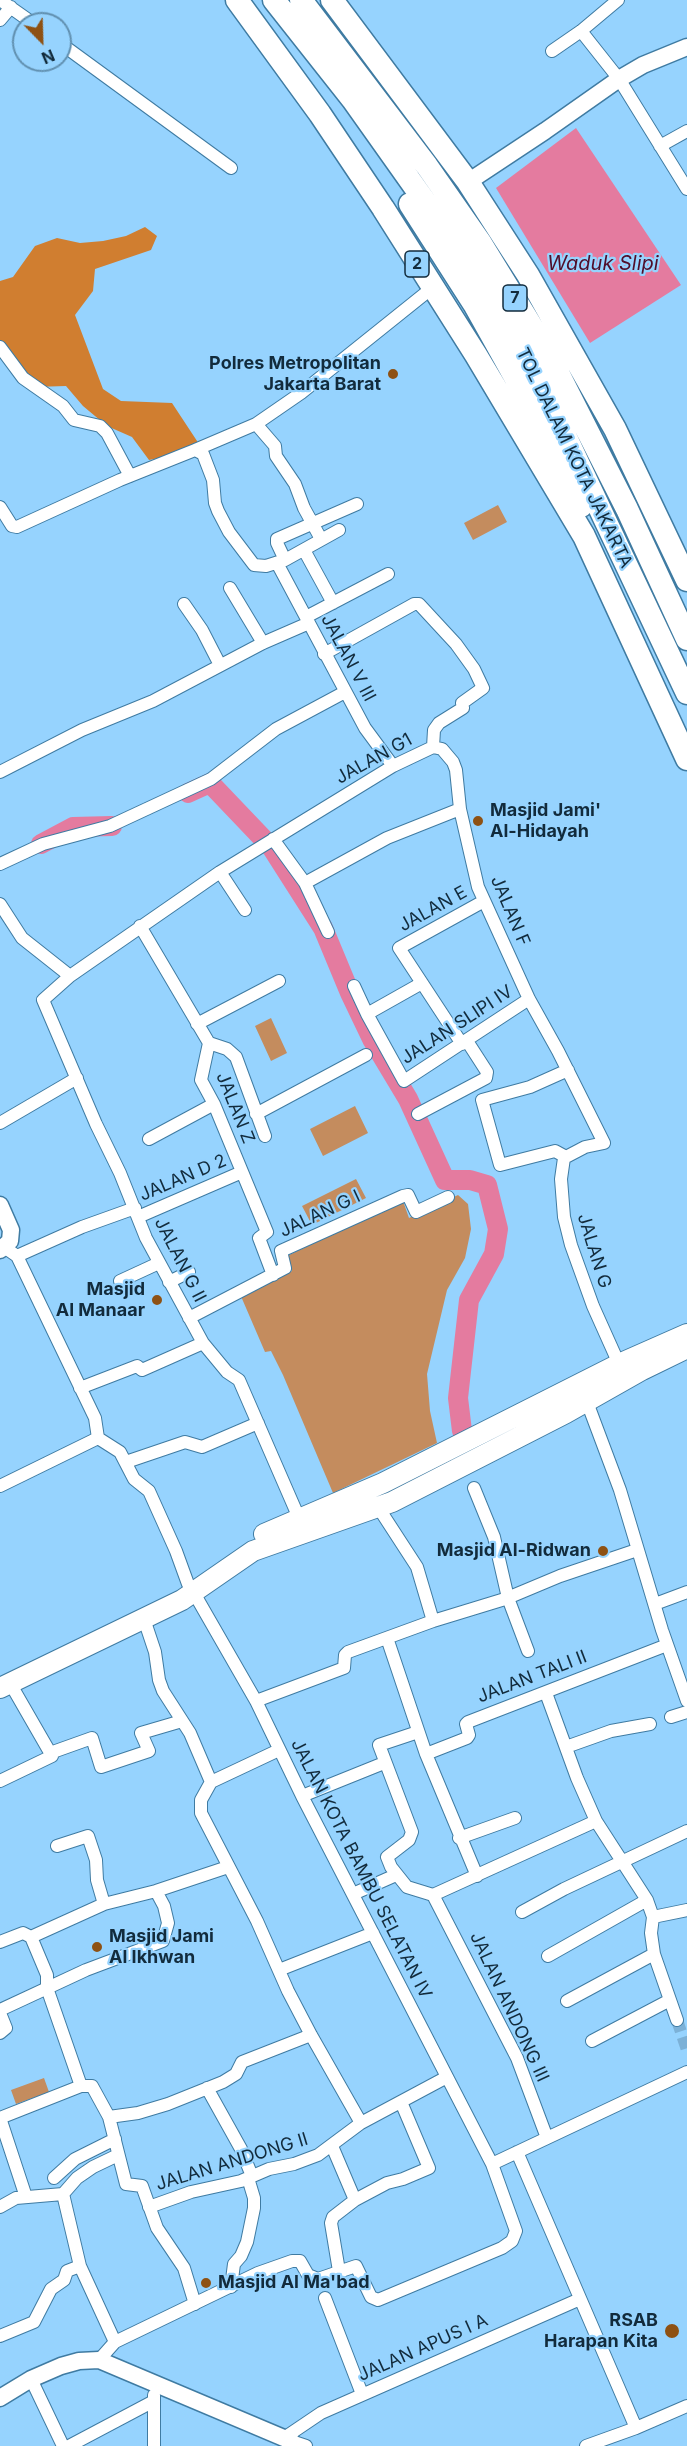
<!DOCTYPE html>
<html>
<head>
<meta charset="utf-8">
<style>
  body { margin:0 }
  #map { position:relative; width:687px; height:2446px; overflow:hidden; background:#96d3fe; font-family:Inter,sans-serif }
  canvas { display:block }
  .north { position:absolute; left:12px; top:12px; width:60px; height:60px; box-sizing:border-box; background:#96d3fe; border:2px solid #6190b0; border-radius:50%; rotate:157deg; font-size:16px; font-weight:700; line-height:24px; text-align:center; color:#122b3c }
  .north::after { content:''; display:block; margin:auto; width:21px; height:27px; background:#8e5113; clip-path:polygon(50% 0,100% 100%,50% 72%,0 100%) }
</style>
</head>
<body>
<div id="map">
<canvas width="687" height="2446"></canvas>
<div class="north">N</div>
</div>
<script>
const ctx = document.querySelector('canvas').getContext('2d');
ctx.lineJoin = 'round';
function fillPath(path, color) {
  ctx.fillStyle = color;
  ctx.fill(path, 'evenodd');
}
function shape(rows) {
  const path = new Path2D();
  for (const r of rows) {
    path.moveTo(r[0], r[1]);
    for (let i = 2; i < r.length; i += 2) path.lineTo(r[i], r[i + 1]);
  }
  return path;
}
function stroke(path, color, width, dash) {
  ctx.strokeStyle = color;
  ctx.lineWidth = width;
  ctx.lineCap = dash ? 'butt' : 'round';
  ctx.setLineDash(dash || []);
  ctx.stroke(path);
}
function label(font, color, halo, rows, align = 'center') {
  ctx.font = font + ' Inter,sans-serif';
  ctx.lineWidth = 4.5;
  ctx.setLineDash([]);
  ctx.textBaseline = 'middle';
  ctx.strokeStyle = halo;
  ctx.fillStyle = color;
  for (const [text, x, y, turn = 0] of rows) {
    ctx.save();
    ctx.translate(x, y);
    ctx.rotate((+turn || 0) * Math.PI / 180);
    ctx.textAlign = isNaN(turn) ? turn : align;
    if (halo) ctx.strokeText(text, 0, 0);
    ctx.fillText(text, 0, 0);
    ctx.restore();
  }
}
fillPath(shape([
  [498,505,507,522,473,540,464,523],
  [271,1018,287,1053,271,1061,255,1026],
  [355,1106,368,1133,323,1156,310,1129],
  [356,1179,366,1198,312,1225,302,1206],
  [458,1195,468,1204,471,1229,465,1258,447,1290,427,1374,430,1411,437,1443,333,1493,283,1375,271,1351,265,1352,240,1294,292,1271,285,1257,377,1213,403,1201,409,1218],
  [44,2078,49,2092,16,2104,11,2090]
]), '#c48c5e');
fillPath(shape([
  [145,227,157,236,151,250,95,269,93,291,75,315,103,389,121,401,172,403,199,444,193,451,149,460,132,437,107,426,83,406,66,386,34,387,0,347,0,281,13,277,35,246,57,238,80,243,103,241,126,236]
]), '#d07e30');
fillPath(shape([
  [576,128,681,285,590,343,496,188]
]), '#e47b9f');
stroke(shape([
  [188,793,210,783,272,848,323,928,350,993,372,1039,408,1099,445,1180,470,1180,487,1185,498,1229,494,1254,469,1300,458,1398,462,1431],
  [41,844,73,827,112,826]
]), '#e47b9f', 20);
stroke(shape([
  [677,2020,687,2050]
]), '#7cb1d7', 12, [12, 6]);
const street = shape([
  [0,0,34,24],
  [0,20,11,7],
  [581,31,619,79,687,189],
  [60,43,231,168],
  [552,51,581,31,618,0],
  [660,146,687,131],
  [0,347,23,378,63,406,74,420,100,426,107,433,130,476],
  [256,424,275,446,276,456,295,484,304,508,321,539],
  [195,450,256,424,301,393,432,288],
  [0,507,12,526,17,527,120,480,195,450,203,454,213,480,215,503,218,511,229,532,254,565,266,566,285,560,339,530],
  [304,550,333,603],
  [285,560,277,543,277,539,357,504],
  [277,563,365,728,393,766],
  [230,588,263,643],
  [184,604,202,630,220,665],
  [306,617,388,574],
  [324,654,414,604,419,604,456,644,474,669,483,688,462,703,463,708,439,723,434,730,433,747],
  [0,772,82,730,153,701,263,643,309,623],
  [273,839,305,883,328,932],
  [0,864,43,844,110,826,211,779,276,729,345,692],
  [220,872,245,910],
  [305,883,387,838,460,809],
  [0,904,22,938,70,976],
  [140,926,209,1043,201,1080,214,1104,267,1232,259,1238,273,1275],
  [354,986,367,1014,404,1081,529,999],
  [367,1014,422,983],
  [197,1024,279,981],
  [209,1043,227,1049,236,1057,265,1136],
  [462,1044,399,948,484,901],
  [256,1114,366,1055],
  [418,1114,486,1078,487,1072,467,1041],
  [0,1123,77,1078],
  [149,1139,214,1104],
  [566,1157,555,1151,500,1165,482,1100,530,1087,568,1070],
  [138,1217,242,1172],
  [4,1247,17,1256,95,1418,98,1438,120,1452,134,1479,149,1491,176,1551,188,1584],
  [17,1256,82,1227,135,1208],
  [120,1281,159,1263],
  [169,1282,189,1272],
  [189,1318,285,1268,281,1251,403,1196,408,1195,416,1212,448,1197],
  [80,1388,137,1366,142,1370,203,1343],
  [587,1402,620,1490,662,1630,687,1701],
  [126,1462,185,1442,202,1447,258,1423],
  [0,1486,98,1438],
  [474,1488,494,1537,508,1598,528,1651],
  [378,1507,417,1567,433,1621],
  [299,1518,239,1380,227,1372,203,1343,146,1238,120,1173,96,1124,43,1000,70,976,220,872,393,766,433,747,442,749,453,762,456,770,460,809,478,887,529,999,558,1051,604,1143,585,1147,564,1158,561,1179,564,1217,571,1245,593,1306,619,1364],
  [655,1604,687,1592],
  [144,1619,155,1652,159,1680,163,1691,190,1733,211,1782],
  [387,1638,426,1754,477,1876],
  [546,1693,577,1778,596,1821,647,1900,653,1917,651,1933,654,1954,677,2020],
  [256,1701,344,1668,345,1655,348,1652,433,1621,505,1599,560,1576,637,1550],
  [671,1717,687,1712],
  [418,1732,379,1745,412,1832,409,1840,387,1857,391,1867,407,1887,433,1895,596,1821],
  [566,1747,611,1731,650,1724],
  [279,1750,211,1782,201,1800,201,1813,257,1921,288,1991,311,2035,361,2123],
  [50,1753,92,1738,101,1767,149,1751,141,1733,182,1721],
  [426,1754,467,1738,469,1735,466,1724,468,1722,667,1645],
  [0,1781,52,1756,10,1683],
  [302,1796,384,1763],
  [459,1838,515,1818],
  [57,1846,88,1836,96,1860,97,1880,104,1904],
  [353,1894,396,1875],
  [433,1895,517,2058,547,2138],
  [522,1912,564,1889,687,1831],
  [653,1917,687,1910],
  [31,1937,47,1975,47,1988,81,2086],
  [0,1942,23,1933,31,1937,104,1904,156,1891,228,1867],
  [548,1956,647,1900],
  [279,1970,373,1933],
  [567,2001,654,1954],
  [0,2010,86,1970,163,1941,168,1923,164,1906,156,1891],
  [0,2013,6,2028,0,2033],
  [592,2041,670,2000],
  [207,2088,241,2149,252,2176],
  [109,2117,138,2113,168,2104,223,2082,236,2074,242,2062,311,2035],
  [0,2118,81,2086,92,2086,109,2117,126,2184,142,2186,157,2228,184,2268,195,2304],
  [0,2118,26,2197],
  [332,2146,355,2200],
  [517,2152,636,2428],
  [492,2164,687,2072],
  [54,2178,75,2159,115,2139],
  [63,2194,80,2266,115,2342],
  [63,2194,77,2178,93,2167,118,2155],
  [0,2207,16,2198,63,2194],
  [149,2207,191,2192,241,2181,269,2169,294,2164,318,2155,361,2123,447,2077],
  [339,2271,331,2223,333,2217,355,2200,387,2183,403,2179,429,2168,401,2102],
  [231,2287,234,2264,241,2256,247,2242,254,2208,254,2198,248,2178],
  [325,2298,362,2394],
  [0,2336,34,2322,51,2289,64,2280,67,2271,80,2266],
  [99,2360,115,2342,258,2273,292,2261,300,2261,308,2275,318,2279,356,2266,371,2297,378,2300,502,2248,512,2241,516,2231,492,2164,302,1796,256,1701,194,1593],
  [31,2379,63,2446],
  [284,2438,321,2413,580,2299],
  [291,2441,306,2446],
  [69,2446,154,2401],
  [154,2446,154,2395],
  [586,2446,636,2428,687,2406]
]);
const secondary = shape([
  [468,182,545,131,619,79,643,65,687,47],
  [0,1205,11,1230,10,1241,0,1250],
  [0,2398,31,2379,61,2366,79,2361,99,2360,291,2441,292,2446]
]);
const primary = shape([
  [264,1534,383,1483,619,1364,687,1334],
  [0,1688,182,1600,253,1551,392,1502,566,1413,642,1370,687,1348]
]);
const highway = shape([
  [237,0,320,114,383,208,476,355,584,536,687,759],
  [274,0,353,100,463,255,536,374,687,693],
  [301,0,427,166,480,242,526,317,550,357,627,509,687,639],
  [332,0,468,182,528,275,615,429,687,580],
  [410,204,474,304,545,431,581,506]
]);
stroke(street, '#3f7ba2', 14);
stroke(secondary, '#3f7ba2', 19);
stroke(primary, '#3f7ba2', 22);
stroke(highway, '#3f7ba2', 25);
stroke(street, '#fff', 12);
stroke(secondary, '#fff', 16);
stroke(primary, '#fff', 20);
stroke(highway, '#fff', 22);
for (const [x, y, r, color] of [
  [393,374,6,"#8e5113"],
  [478,821,6,"#8e5113"],
  [157,1300,6,"#8e5113"],
  [603,1551,6,"#8e5113"],
  [97,1947,6,"#8e5113"],
  [206,2283,6,"#8e5113"],
  [672,2331,8,"#8e5113"]
]) {
  const dot = new Path2D();
  dot.arc(x, y, r, 0, 2 * Math.PI);
  ctx.fillStyle = color;
  ctx.fill(dot);
  stroke(dot, '#96d3fe', 2);
}
for (const [x, y, w] of [
  [417,264,24],
  [515,298,24]
]) {
  const box = new Path2D();
  box.roundRect(x - w / 2, y - 13, w, 26, 4.5);
  ctx.fillStyle = '#96d3fe';
  ctx.fill(box);
  stroke(box, '#122b3c', 1.5);
}
label('bold 16px', '#122b3c', null, [
  ["2",417,264],
  ["7",515,298]
]);
label('bold 18px', '#122b3c', '#96d3fe', [
  ["Polres Metropolitan",381,364],
  ["Jakarta Barat",381,385],
  ["Masjid Jami'",490,811,"left"],
  ["Al-Hidayah",490,832,"left"],
  ["Masjid",145,1290],
  ["Al Manaar",145,1311],
  ["Masjid Al-Ridwan",591,1551],
  ["Masjid Jami",109,1937,"left"],
  ["Al Ikhwan",109,1958,"left"],
  ["Masjid Al Ma'bad",218,2283,"left"],
  ["RSAB",658,2321],
  ["Harapan Kita",658,2342]
], 'right');
label('18px', '#122b3c', '#96d3fe', [
  ["TOL DALAM KOTA JAKARTA",574,458,64],
  ["JALAN V III",348,658,62],
  ["JALAN G1",374,759,-29],
  ["JALAN E",433,909,-29],
  ["JALAN F",510,911,67],
  ["JALAN SLIPI IV",457,1025,-33],
  ["JALAN Z",235,1108,68],
  ["JALAN D 2",183,1178,-23],
  ["JALAN G I",320,1214,-25],
  ["JALAN G",594,1251,73],
  ["JALAN G II",180,1260,63],
  ["JALAN TALI II",532,1677,-21],
  ["JALAN KOTA BAMBU SELATAN IV",361,1869,63],
  ["JALAN ANDONG III",509,2007,65],
  ["JALAN ANDONG II",232,2162,-17],
  ["JALAN APUS I A",423,2348,-24]
]);
label('italic 20px', '#500e2a', '#96d3fe', [
  ["Waduk Slipi",603,264]
]);
</script>
</body>
</html>
